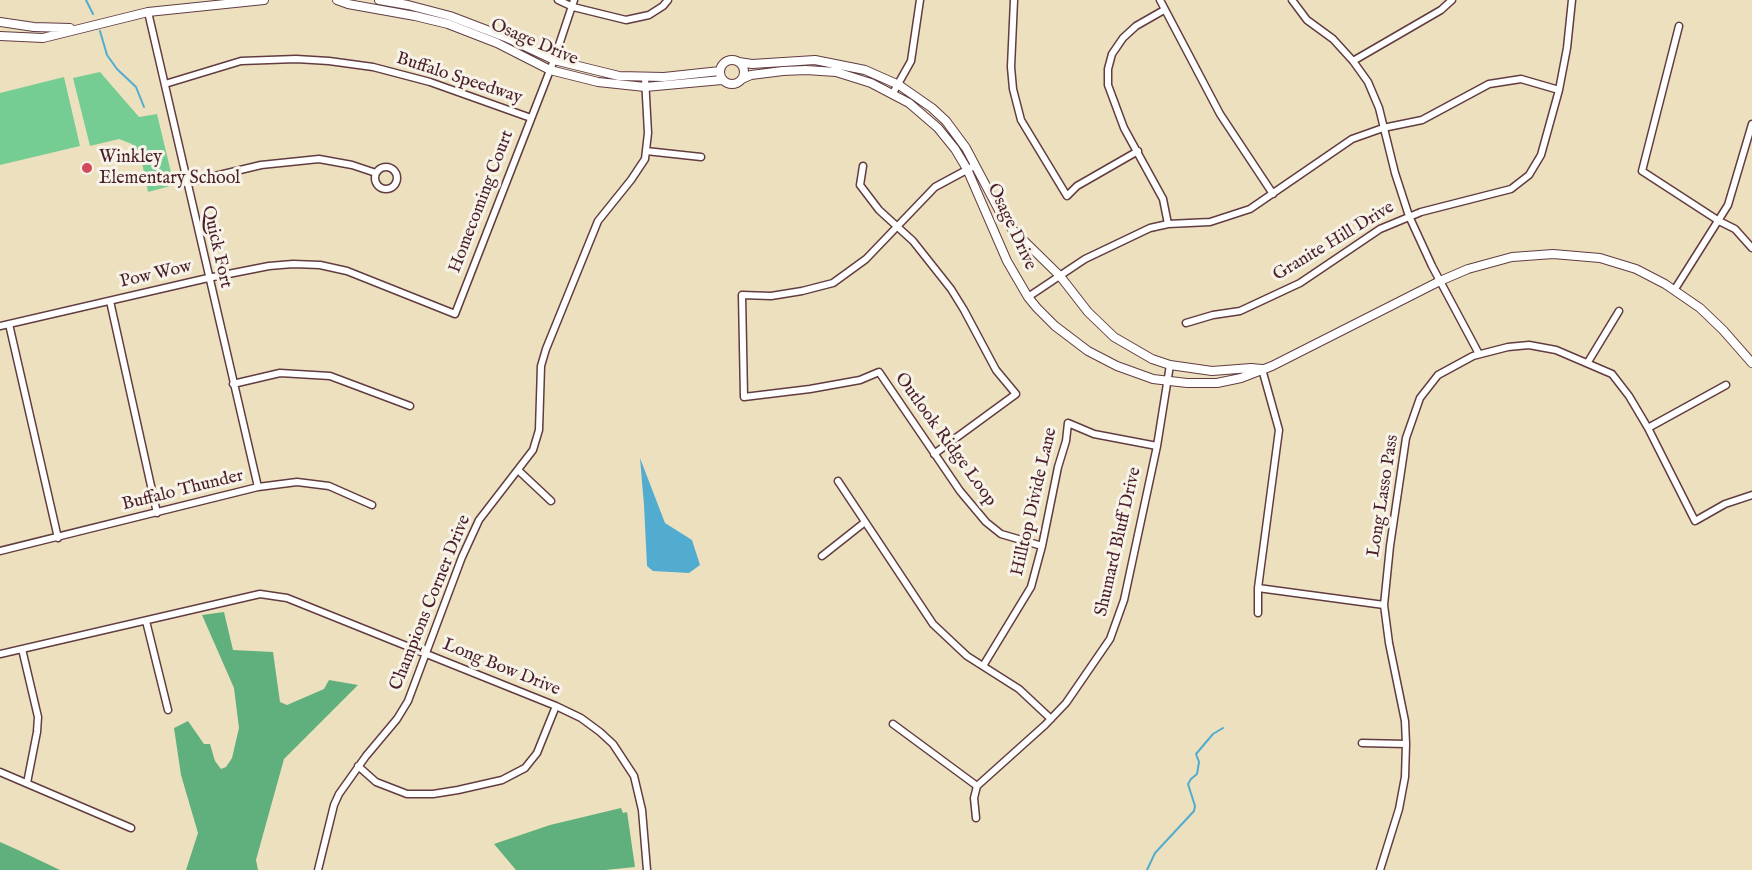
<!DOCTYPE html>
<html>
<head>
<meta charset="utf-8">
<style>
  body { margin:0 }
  canvas { display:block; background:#ede0bf }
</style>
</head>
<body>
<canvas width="1752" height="870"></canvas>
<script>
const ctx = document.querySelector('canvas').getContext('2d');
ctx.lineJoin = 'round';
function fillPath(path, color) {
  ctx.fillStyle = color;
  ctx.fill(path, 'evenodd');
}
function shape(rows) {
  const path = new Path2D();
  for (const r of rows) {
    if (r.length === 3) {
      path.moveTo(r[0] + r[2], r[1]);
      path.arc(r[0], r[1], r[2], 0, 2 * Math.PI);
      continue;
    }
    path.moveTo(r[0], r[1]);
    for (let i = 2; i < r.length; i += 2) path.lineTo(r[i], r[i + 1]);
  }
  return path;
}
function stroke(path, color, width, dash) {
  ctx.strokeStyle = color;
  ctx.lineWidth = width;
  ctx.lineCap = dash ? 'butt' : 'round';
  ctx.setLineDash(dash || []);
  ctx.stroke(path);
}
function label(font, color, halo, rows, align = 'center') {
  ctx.font = font + ' "IM FELL English",serif';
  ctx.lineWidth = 6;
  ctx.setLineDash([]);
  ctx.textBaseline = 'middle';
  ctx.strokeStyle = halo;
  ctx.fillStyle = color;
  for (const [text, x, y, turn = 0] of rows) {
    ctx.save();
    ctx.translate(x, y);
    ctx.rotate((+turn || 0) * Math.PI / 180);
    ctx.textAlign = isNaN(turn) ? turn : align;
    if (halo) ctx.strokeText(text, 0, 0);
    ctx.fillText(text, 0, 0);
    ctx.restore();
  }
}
fillPath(shape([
  [100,72,139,117,157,114,174,185,148,192,140,153,132,144,119,139,90,146,73,78],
  [64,77,80,146,0,165,0,93]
]), '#76cd93');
fillPath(shape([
  [224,612,233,650,273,652,280,702,287,705,324,689,329,680,358,685,284,759,256,860,258,870,186,870,198,833,181,775,174,728,188,721,204,744,210,744,215,761,221,769,226,767,232,758,239,728,234,688,202,615],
  [621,808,623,813,627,812,635,867,605,870,516,870,494,844,550,825],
  [0,842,18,850,60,870,0,870]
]), '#60b07d');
fillPath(shape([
  [640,458,665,523,692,540,700,565,689,573,653,571,647,566,644,505]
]), '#51accf');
stroke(shape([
  [86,0,93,14],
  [100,31,107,55,117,69,136,87,144,107],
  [1147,870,1155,853,1194,811,1195,806,1188,784,1191,779,1197,774,1199,762,1196,754,1213,734,1223,728]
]), '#51accf', 2);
const minor = shape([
  [558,0,573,7,626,20,649,15,663,6,668,0],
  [1014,0,1011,67,1013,89,1021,120,1067,196,1077,186,1138,151],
  [1160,0,1220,114,1273,194],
  [1292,0,1307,20,1333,39,1353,61,1368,82,1379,108,1395,173,1409,216,1432,266,1479,354],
  [1164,10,1136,26,1123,38,1112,54,1108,69,1108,85,1124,128,1163,199,1168,224],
  [148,12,258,487],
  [1679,26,1642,171,1719,221,1735,229,1752,248],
  [1353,61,1441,10,1452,0],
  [165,84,241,61,296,59,329,61,373,67,430,82,531,118],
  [893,93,911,61,920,0],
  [646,151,701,157],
  [863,166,860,185,879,210,913,241,951,289,964,310,996,370,1016,394,934,454],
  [974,166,935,187,866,259,833,283,802,291,771,296,742,295,744,397,810,389,860,380,879,372,960,491,986,522,1001,534,1042,546],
  [386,178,11],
  [186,183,261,165,319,159,352,165,376,173],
  [1675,289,1728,205,1752,124],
  [1028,297,1085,259,1150,228,1168,224,1210,222,1250,209,1352,139,1383,128,1422,120,1489,84,1521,79,1559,90],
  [110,301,157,513],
  [1186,323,1213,315,1240,311,1300,283,1380,229,1421,212,1511,189,1529,175,1541,155,1559,90,1567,48,1572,0],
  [9,324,58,538],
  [0,326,208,278,269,266,293,264,320,265,347,271,455,314,554,60,574,0],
  [1588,362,1619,311],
  [233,384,280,373,330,376,410,406],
  [1648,428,1726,385],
  [518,470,551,501],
  [838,481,933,624,967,656,1019,689,1051,719],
  [0,551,258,487,297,482,329,486,372,505],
  [822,556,865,522],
  [1258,588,1384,605],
  [1258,613,1258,588,1279,430,1262,369],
  [146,621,168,710],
  [22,649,38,717,37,732,27,783],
  [0,654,260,594,287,598,556,706,581,718,600,732,613,744,634,776,642,810,647,870],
  [983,666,1031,587,1042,546,1058,467,1066,441,1068,423,1094,434,1157,446],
  [893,724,977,786],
  [1362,743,1406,744],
  [358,766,376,782,407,794,433,794,458,790,502,780,525,768,537,753,556,706],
  [0,772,131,828],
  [976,818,974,798,977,786,1045,725,1066,703,1110,639,1124,600,1157,446,1170,365],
  [318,870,334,805,339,794,366,756,397,719,408,701,462,557,479,520,533,450,539,430,541,366,546,349,598,221,631,180,645,159,648,133,645,78],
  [1380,870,1399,809,1405,777,1406,744,1405,721,1389,643,1384,605,1390,546,1406,438,1420,398,1438,375,1473,356,1508,347,1529,345,1556,350,1612,374,1629,396,1648,428,1695,521,1725,504,1752,495]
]);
const tertiary = shape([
  [337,0,348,4,415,16,448,24,497,43,550,70,598,82,645,87,722,80],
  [379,0,408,5,450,16,505,37,554,60,619,76,664,77,720,71],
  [0,22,34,27,70,28],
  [0,36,43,38,148,12,264,0],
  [732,72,12],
  [739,62,752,64,815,60,865,70,899,85,932,108,946,121,966,148,1002,216,1012,229,1060,276,1088,312,1114,337,1152,359,1170,365,1212,371,1251,368,1262,369],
  [742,79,751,75,783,71,806,70,836,72,871,83,909,103,938,128,955,149,967,169,1007,261,1028,297,1037,308,1055,326,1088,351,1117,366,1153,379,1187,383,1217,383,1241,378,1272,366,1440,281,1468,269,1512,257,1553,254,1600,258,1636,269,1665,284,1700,308,1723,330,1752,363]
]);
stroke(minor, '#623c41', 9);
stroke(tertiary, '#623c41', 10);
stroke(minor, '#fff', 6);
stroke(tertiary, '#fff', 8);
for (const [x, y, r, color] of [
  [87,168,6,"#d1495b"]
]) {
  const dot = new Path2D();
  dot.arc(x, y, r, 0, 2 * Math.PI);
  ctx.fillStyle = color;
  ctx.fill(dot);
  stroke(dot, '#f7f3e8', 2);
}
label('18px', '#4a1f2b', '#f7f3e8', [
  ["Osage Drive",534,43,23],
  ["Buffalo Speedway",459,79,18],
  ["Homecoming Court",482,202,-69],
  ["Osage Drive",1011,227,65],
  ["Granite Hill Drive",1334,242,-31],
  ["Quick Fort",216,247,77],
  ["Pow Wow",156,275,-13],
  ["Outlook Ridge Loop",945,440,54],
  ["Buffalo Thunder",183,491,-14],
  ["Long Lasso Pass",1384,496,-81],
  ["Hilltop Divide Lane",1035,502,-77],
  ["Shumard Bluff Drive",1119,542,-77],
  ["Champions Corner Drive",431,603,-68],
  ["Long Bow Drive",501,668,22]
]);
label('18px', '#4a1f2b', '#f7f3e8', [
  ["Winkley",99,158],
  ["Elementary School",99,179]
], 'left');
</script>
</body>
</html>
